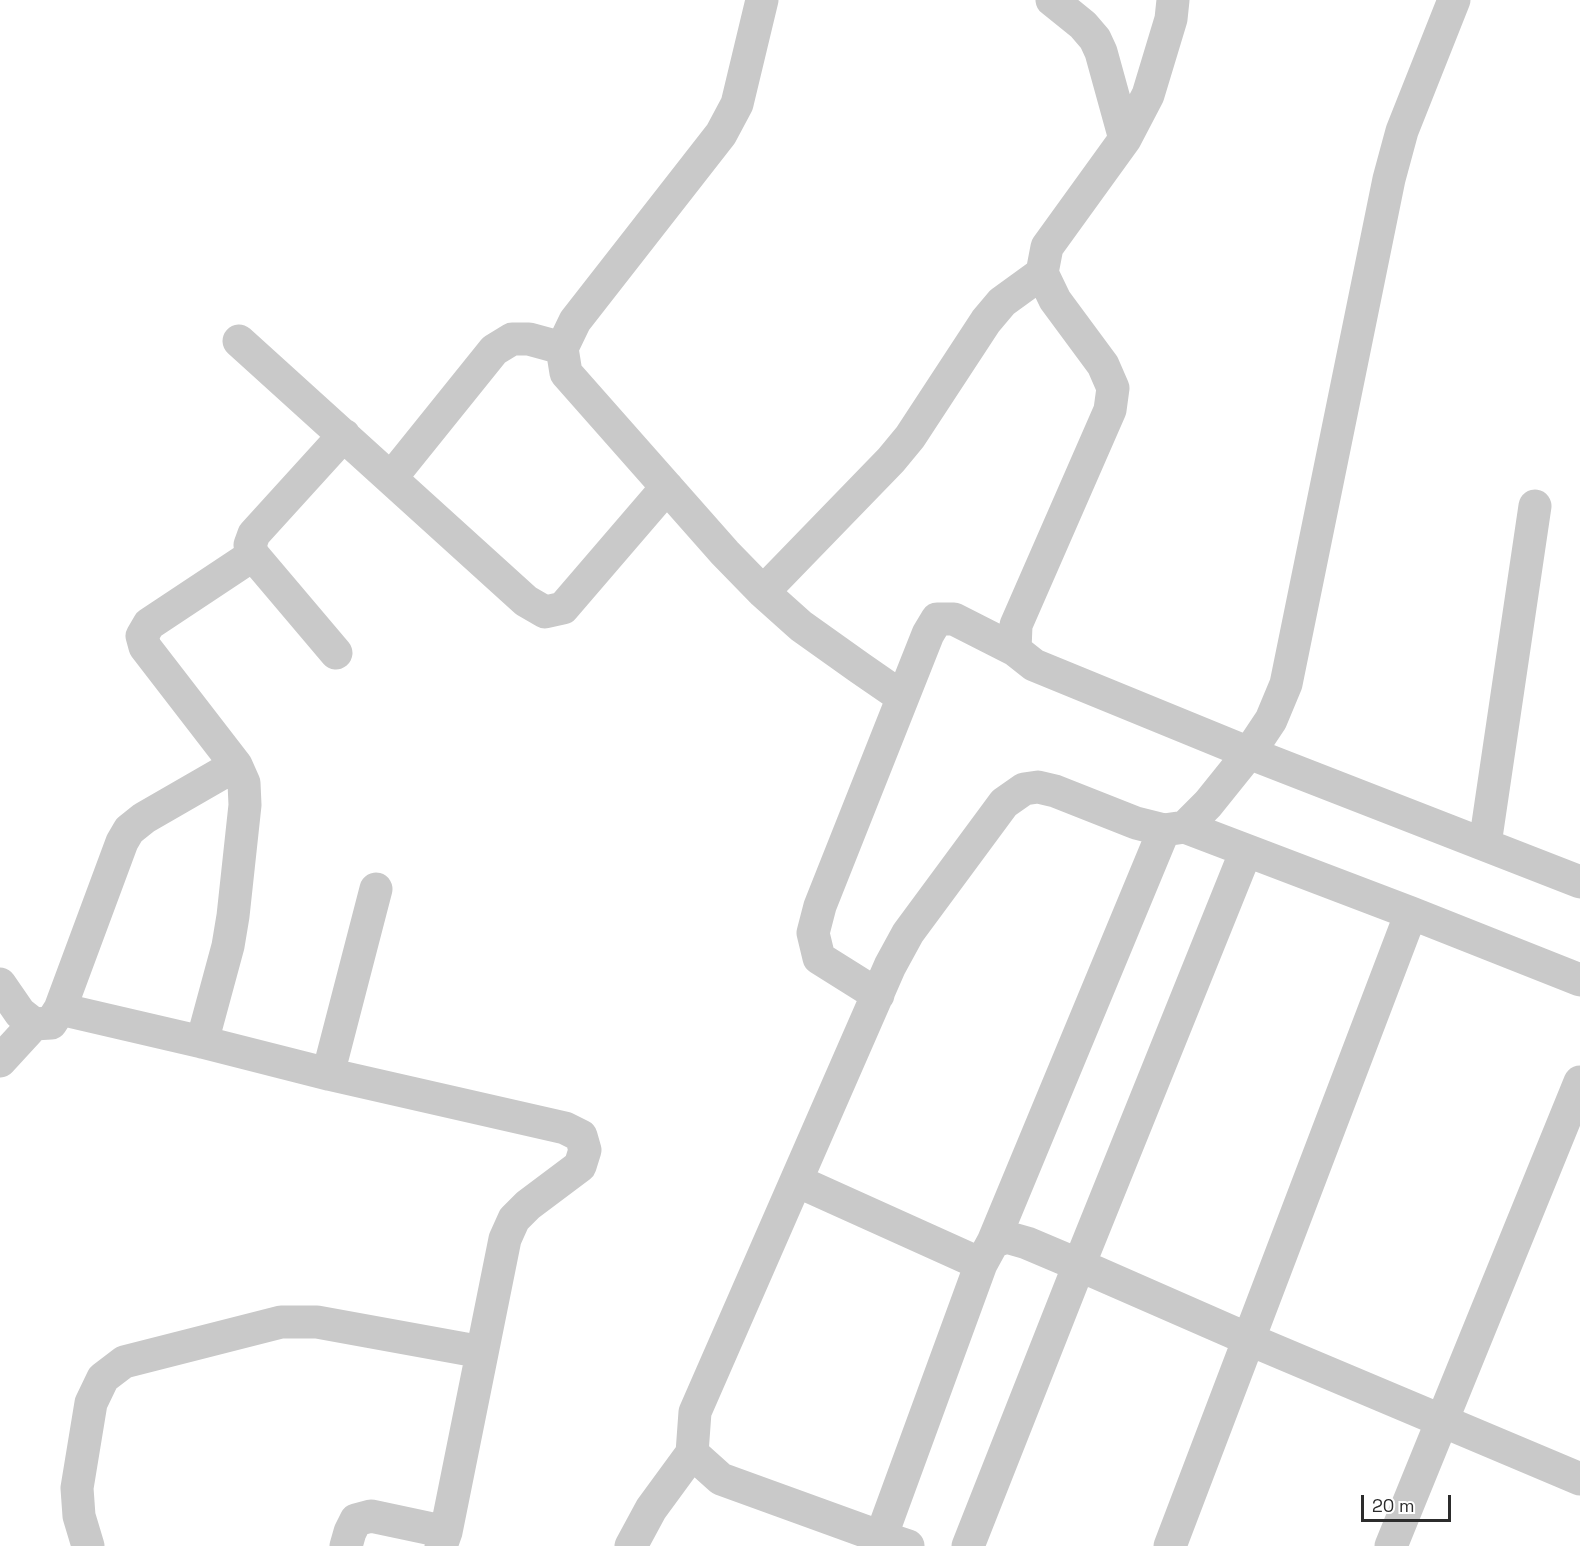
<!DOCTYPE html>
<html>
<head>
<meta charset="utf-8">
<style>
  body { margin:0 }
  #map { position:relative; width:1580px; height:1546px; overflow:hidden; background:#fff; font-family:"Space Grotesk",sans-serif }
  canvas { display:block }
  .scale { position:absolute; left:1361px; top:1495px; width:90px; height:27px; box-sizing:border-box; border:3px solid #2c2c2c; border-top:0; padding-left:8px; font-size:18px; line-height:21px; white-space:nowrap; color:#2c2c2c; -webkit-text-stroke:4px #fff; paint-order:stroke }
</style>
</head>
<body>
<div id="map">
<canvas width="1580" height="1546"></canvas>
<div class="scale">20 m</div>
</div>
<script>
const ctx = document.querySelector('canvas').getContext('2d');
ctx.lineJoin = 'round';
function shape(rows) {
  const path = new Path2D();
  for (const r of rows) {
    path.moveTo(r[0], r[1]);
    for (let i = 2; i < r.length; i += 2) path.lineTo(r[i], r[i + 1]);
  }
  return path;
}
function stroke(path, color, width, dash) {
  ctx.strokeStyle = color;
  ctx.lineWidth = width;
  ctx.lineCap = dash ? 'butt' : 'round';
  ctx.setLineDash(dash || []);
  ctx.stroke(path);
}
stroke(shape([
  [762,0,737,104,721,134,575,321,562,348,566,373,725,553,763,592,801,626,860,668,902,697],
  [1052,0,1083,25,1095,39,1101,52,1125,139],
  [1173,0,1171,19,1148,95,1125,139,1047,247,1042,273,1055,300,1103,365,1113,388,1110,410,1016,625,1015,650,1034,665,1249,753,1580,882],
  [1454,0,1402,131,1389,179,1286,684,1271,720,1249,753,1208,804,1185,827,1164,830,1136,823,1055,791,1038,787,1024,789,1004,803,908,933,890,966,695,1412,692,1453,721,1479,881,1537,981,1264,993,1242,1006,1237,1027,1243,1079,1265,1248,1339,1580,1479],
  [239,341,526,601,545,612,563,608,667,487],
  [391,478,494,350,512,339,529,339,562,348],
  [763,592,891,460,910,437,986,321,1002,302,1042,273],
  [336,653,253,555,250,545,254,534,344,435],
  [1185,827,1411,913,1580,980],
  [1485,844,1535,506],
  [0,984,20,1013,34,1024,51,1023,60,1009,122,842,129,830,144,818,236,765],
  [878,995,819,958,813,933,820,906,928,634,937,619,954,619,1015,650],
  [60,1009,202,1042,328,1074,565,1128,581,1136,585,1150,580,1166,528,1205,514,1219,505,1239,446,1532,441,1546],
  [202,1042,228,946,233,916,245,805,244,783,236,765,145,647,142,636,149,624,253,555],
  [0,1061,34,1024],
  [328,1074,376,889],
  [797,1181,981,1264],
  [993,1242,1164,830],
  [881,1537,908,1546],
  [88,1546,79,1516,77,1488,91,1403,103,1378,124,1362,281,1322,317,1322,482,1352],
  [346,1546,350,1532,356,1520,371,1516,446,1532],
  [631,1546,651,1509,692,1453],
  [968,1546,1079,1265,1246,851],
  [1170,1546,1411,913],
  [1391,1546,1580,1082]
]), '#c9c9c9', 33);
</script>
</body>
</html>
